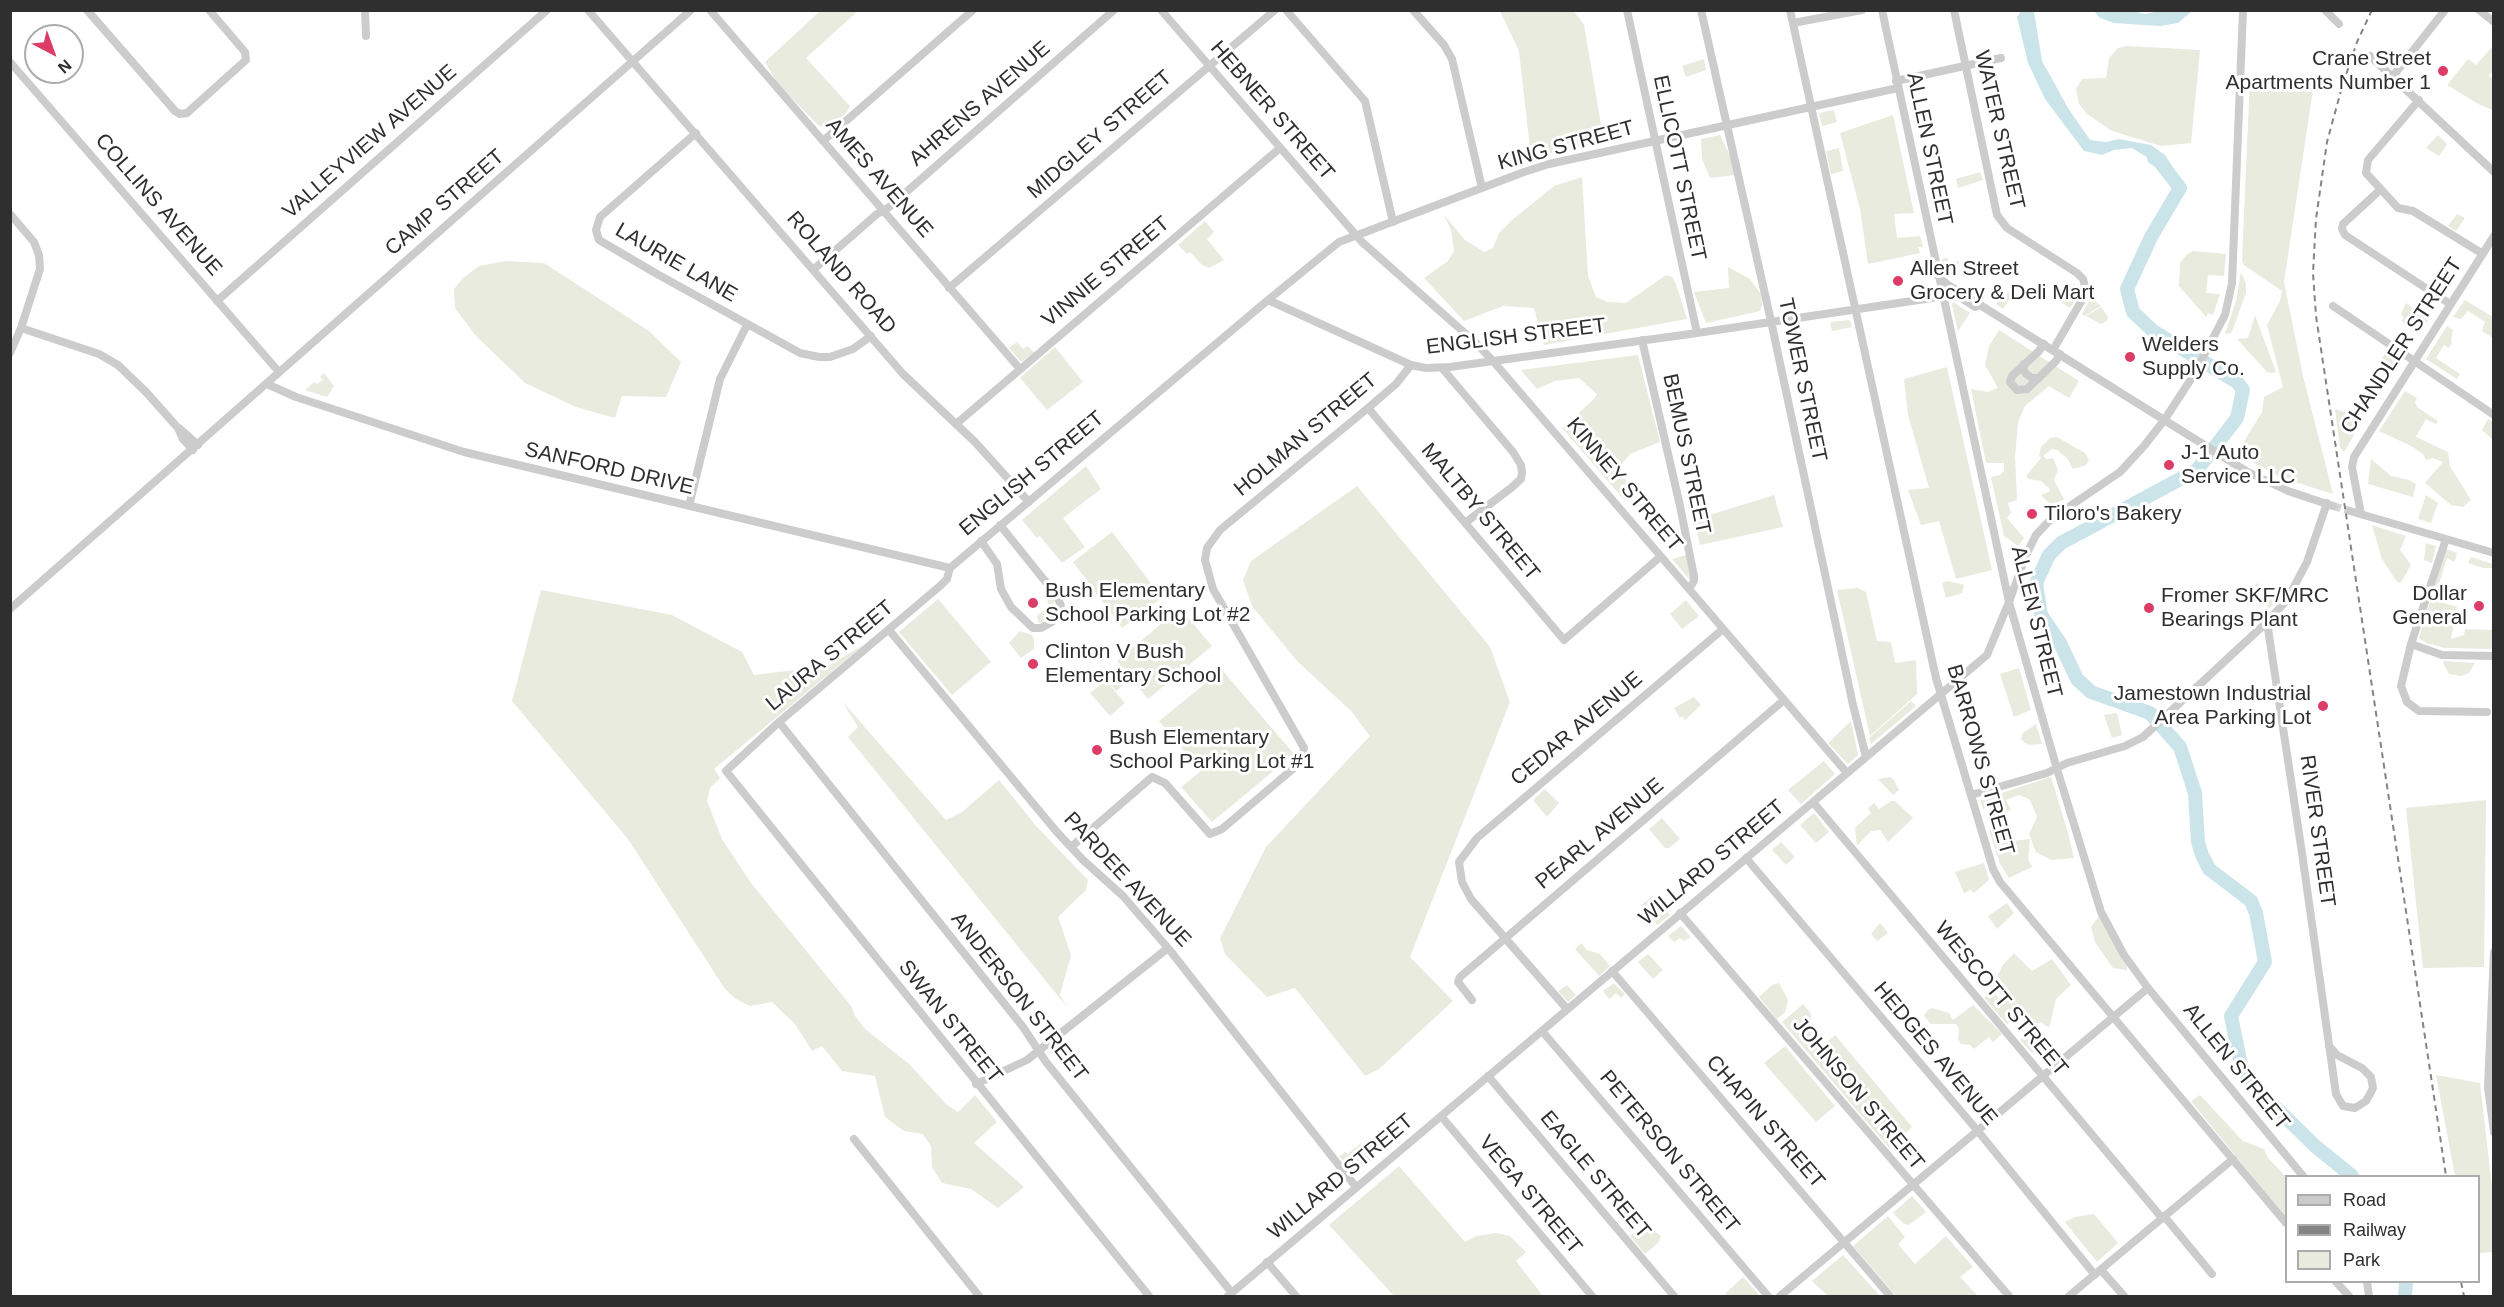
<!DOCTYPE html>
<html>
<head>
<meta charset="utf-8">
<style>
  body { margin:0 }
  #map { position:relative; width:2504px; height:1307px; overflow:hidden; background:#fff; font-family:Arial,sans-serif }
  canvas { display:block }
  .frame { position:absolute; inset:0; border:12px solid #2f2f2f; pointer-events:none }
  .legend { position:absolute; left:2285px; top:1175px; width:195px; height:108px; box-sizing:border-box; background:#fff; border:2px solid #acacac; margin:0; padding:8px 10px; list-style:none; font-size:18px; color:#2f2f2f }
  .legend li { display:flex; align-items:center; gap:12px; height:30px }
  .legend b { width:30px; border:2px solid #acacac }
  .north { position:absolute; left:24px; top:24px; width:60px; height:60px; box-sizing:border-box; background:#fff; border:2px solid #acacac; border-radius:50%; rotate:139deg; font-size:16px; font-weight:700; line-height:24px; text-align:center; color:#2f2f2f }
  .north::after { content:''; display:block; margin:auto; width:21px; height:27px; background:#db3d67; clip-path:polygon(50% 0,100% 100%,50% 72%,0 100%) }
</style>
</head>
<body>
<div id="map">
<canvas width="2504" height="1307"></canvas>
<div class="frame"></div>
<ul class="legend">
<li><b style="height:8px;background:#ccc"></b>Road</li>
<li><b style="height:8px;background:#848484"></b>Railway</li>
<li><b style="height:16px;background:#e8ebde"></b>Park</li>
</ul>
<div class="north">N</div>
</div>
<script>
const ctx = document.querySelector('canvas').getContext('2d');
ctx.lineJoin = 'round';
function fillPath(path, color) {
  ctx.fillStyle = color;
  ctx.fill(path, 'evenodd');
}
function shape(rows) {
  const path = new Path2D();
  for (const r of rows) {
    path.moveTo(r[0], r[1]);
    for (let i = 2; i < r.length; i += 2) path.lineTo(r[i], r[i + 1]);
  }
  return path;
}
function stroke(path, color, width, dash) {
  ctx.strokeStyle = color;
  ctx.lineWidth = width;
  ctx.lineCap = dash ? 'butt' : 'round';
  ctx.setLineDash(dash || []);
  ctx.stroke(path);
}
function label(font, color, halo, rows, align = 'center') {
  ctx.font = font + ' Arial,sans-serif';
  ctx.lineWidth = 6;
  ctx.setLineDash([]);
  ctx.textBaseline = 'middle';
  ctx.strokeStyle = halo;
  ctx.fillStyle = color;
  for (const [text, x, y, turn = 0] of rows) {
    ctx.save();
    ctx.translate(x, y);
    ctx.rotate((+turn || 0) * Math.PI / 180);
    ctx.textAlign = isNaN(turn) ? turn : align;
    if (halo) ctx.strokeText(text, 0, 0);
    ctx.fillText(text, 0, 0);
    ctx.restore();
  }
}
fillPath(shape([
  [820,11,858,11,806,58,850,106,847,112,832,126,824,128,818,125,778,84,765,62],
  [1500,11,1574,11,1584,25,1604,142,1531,157,1519,51],
  [2127,46,2200,50,2191,143,2161,146,2112,131,2087,114,2079,104,2076,89,2082,79,2106,78,2109,58,2118,48],
  [2493,46,2493,70,2489,76,2493,79,2493,110,2480,105,2447,85,2468,59,2476,65],
  [1704,59,1706,70,1686,77,1682,66],
  [2250,77,2314,83,2284,282,2303,376,2333,494,2279,477,2237,453,2262,412,2264,397,2283,387,2267,325,2280,301,2282,291,2244,265,2242,260],
  [1834,110,1837,122,1822,126,1819,113],
  [1893,115,1914,213,1894,214,1897,238,1920,236,1923,247,1918,247,1920,253,1868,264,1860,209,1840,133],
  [1720,135,1732,160,1735,175,1710,178,1702,159,1701,139],
  [2438,135,2447,144,2439,156,2426,148],
  [1839,148,1843,171,1831,174,1826,151],
  [1980,172,1983,180,1958,188,1956,179],
  [1582,177,1588,276,1596,297,1608,302,1626,303,1666,275,1672,277,1676,284,1687,319,1544,345,1534,308,1503,306,1464,321,1424,278,1448,261,1454,251,1451,230,1444,215,1465,240,1484,252,1493,248,1499,233,1512,220,1554,186],
  [2457,214,2465,218,2456,231,2448,226],
  [1205,221,1214,232,1207,239,1224,260,1209,268,1202,265,1190,252,1187,254,1178,245],
  [2193,251,2226,254,2224,276,2208,275,2206,293,2220,294,2213,315,2208,313,2206,317,2179,286,2180,263,2187,254],
  [1947,258,1949,263,1960,261,1950,275,1944,271,1942,259],
  [506,261,544,263,649,331,681,362,666,397,622,396,615,418,576,407,525,383,476,336,455,308,454,289,463,278,479,266],
  [1728,267,1750,279,1761,294,1762,305,1760,311,1706,323,1694,292,1729,288],
  [2241,272,2246,284,2246,293,2233,329,2231,333,2225,334,2236,301],
  [2074,283,2077,297,2070,308,2061,302],
  [2013,285,2017,288,2003,309,1996,304,2001,298,1997,295,2000,292,2005,297],
  [2091,298,2101,306,2084,316,2082,314],
  [2465,300,2493,317,2493,338,2482,331,2485,322,2468,311,2461,319,2453,317],
  [1953,302,1970,313,1958,331,1952,305],
  [2406,303,2428,320,2420,333,2401,321,2404,318,2401,314],
  [2101,307,2108,317,2107,321,2101,324,2086,316],
  [2255,315,2276,372,2271,373,2267,372,2237,339,2248,338],
  [1850,320,1852,327,1832,331,1830,322],
  [2447,326,2453,330,2451,340,2452,343,2449,348,2444,345,2436,358,2460,374,2457,379,2426,359],
  [1999,330,2079,381,2069,398,2049,386,2025,406,2018,422,2015,457,2017,500,2008,503,2011,513,2007,518,2024,538,2018,546,2004,536,1991,477,2000,475,2004,471,2004,463,1986,463,1971,389,1988,392,1998,388,1985,365,1989,346],
  [1017,342,1023,349,1028,346,1034,353,1021,362,1009,348],
  [1055,347,1083,382,1047,410,1020,378],
  [2390,347,2404,356,2395,371,2380,361],
  [1638,355,1660,442,1630,454,1621,465,1622,472,1628,485,1622,494,1626,502,1562,428,1592,401,1597,394,1579,378,1555,381,1537,389,1521,370],
  [1947,367,1992,570,1956,579,1939,521,1921,525,1908,490,1929,488,1908,415,1904,379],
  [324,373,334,386,327,397,305,390,314,382,317,384,323,380,320,377],
  [2405,391,2417,398,2415,402,2417,407,2438,421,2436,424,2426,419,2416,437,2448,452,2450,466,2471,500,2463,507,2451,505,2425,483,2443,462,2433,458,2426,460,2423,454,2411,446,2379,431],
  [2335,409,2364,418,2344,452,2340,447],
  [2488,419,2493,422,2493,440,2482,430],
  [2057,437,2085,453,2089,460,2086,465,2073,469,2067,458,2057,450,2052,449,2043,456,2047,459,2053,458,2058,470,2054,480,2064,499,2052,506,2041,495,2049,492,2050,489,2041,481,2029,479,2026,476,2041,458,2039,456,2041,447,2050,438],
  [2371,459,2391,476,2409,480,2416,484,2413,497,2368,484],
  [1086,466,1101,489,1063,518,1085,547,1062,563,1040,536,1037,538,1022,520],
  [1357,486,1490,647,1510,702,1410,957,1453,1001,1379,1069,1365,1076,1295,988,1267,997,1225,954,1220,938,1266,847,1370,736,1351,711,1297,661,1252,606,1243,580,1251,561],
  [1774,495,1783,527,1700,545,1694,520],
  [2426,495,2438,503,2431,523,2418,519],
  [2372,525,2406,536,2400,550,2411,565,2402,581,2399,583,2395,579,2382,559],
  [1112,532,1162,598,1122,628,1073,562],
  [2426,543,2436,546,2432,563,2424,560],
  [2446,549,2457,553,2456,558,2454,562,2447,558,2434,600,2457,607,2451,639,2464,635,2465,629,2491,630,2493,626,2493,649,2445,648,2426,643,2419,638],
  [1686,555,1691,576,1690,580,1672,559],
  [2471,557,2493,564,2493,568,2483,568,2468,563],
  [1948,581,1964,585,1962,593,1946,598,1942,583],
  [2257,583,2275,602,2269,609,2255,585],
  [1858,588,1866,592,1877,641,1891,642,1895,663,1916,660,1917,694,1870,736,1837,590],
  [541,590,672,615,742,652,754,675,828,666,865,644,714,769,720,778,710,788,707,801,722,839,751,883,851,1006,855,1016,865,1029,909,1064,947,1105,958,1112,975,1095,997,1122,974,1143,1024,1187,998,1208,971,1189,942,1183,932,1167,931,1146,923,1134,904,1131,885,1117,875,1076,842,1071,822,1046,812,1051,795,1024,772,1002,750,1006,736,999,725,989,628,839,512,701],
  [1049,596,1052,596,1054,600,1054,611,1050,619,1039,623,1037,616,1049,606,1047,599],
  [938,599,991,662,952,695,899,632],
  [1686,600,1699,616,1682,629,1670,614],
  [1180,608,1212,646,1148,699,1117,661],
  [1020,631,1032,635,1034,640,1034,649,1021,658,1009,643],
  [2444,661,2475,663,2469,673,2461,676,2449,674,2443,663],
  [2019,668,2031,710,2014,717,2000,674],
  [1120,669,1130,680,1116,691,1107,680],
  [1222,670,1294,754,1212,822,1181,787,1201,771,1159,721],
  [1106,681,1125,703,1110,716,1090,693],
  [1964,687,1972,709,1961,713,1954,695],
  [1694,697,1701,705,1685,720,1682,716,1680,718,1674,708],
  [842,701,946,820,962,812,999,780,1037,827,1088,880,1086,890,1058,917,1071,955,1060,995,1067,1007,848,737,858,727],
  [1911,701,1916,706,1871,744,1869,738],
  [2117,713,2122,735,2112,738,2104,715],
  [1851,721,1858,755,1848,764,1828,743],
  [2036,724,2042,744,2029,745,2024,742,2021,739,2023,733],
  [1824,761,1835,774,1801,804,1788,790],
  [1890,777,1893,779,1899,790,1893,795,1878,779],
  [2051,777,2068,833,2074,858,2051,860,2036,852,2029,834,2037,817,2030,800,2027,798,2019,795,2006,800,2011,810,2007,811,2001,802,1983,809,1980,800],
  [1545,789,1559,803,1547,817,1533,800],
  [2486,800,2484,967,2423,968,2406,808],
  [1891,801,1895,801,1913,818,1888,842,1880,830,1871,831,1857,846,1855,828,1871,813,1868,808,1874,803,1879,809],
  [1814,813,1829,832,1816,843,1800,825],
  [1662,818,1680,839,1669,848,1665,848,1649,829],
  [2008,822,2012,841,2030,839,2028,859,2032,867,2009,878,2000,864,1989,830],
  [1781,842,1795,857,1786,865,1772,850],
  [1984,863,1989,880,1974,893,1971,890,1964,893,1955,872],
  [1653,896,1670,915,1657,925,1641,905],
  [2007,903,2014,913,1997,929,1988,916],
  [2099,916,2127,966,2127,970,2113,968,2095,942,2091,927],
  [1880,923,1888,933,1877,941,1871,934],
  [1681,926,1691,937,1684,941,1680,938,1674,942,1668,936],
  [1581,943,1587,950,1600,954,1610,966,1599,976,1575,949],
  [2014,953,2032,971,2052,959,2071,985,2056,999,2049,1028,2041,1022,2034,1025,2023,1015,2007,1024,1984,998,1993,991,2003,1004,2007,1000,1993,985,2003,965],
  [1648,954,1663,970,1653,979,1638,962],
  [1614,983,1625,994,1621,998,1616,993,1609,999,1603,991],
  [1779,983,1788,1000,1785,1012,1777,1019,1759,997,1772,985],
  [1567,985,1576,995,1568,1002,1558,991],
  [1803,1004,1811,1014,1811,1035,1820,1048,1835,1035,1912,1127,1892,1146,1889,1148,1782,1022],
  [1973,1005,2002,1034,1993,1042,1989,1037,1974,1049,1970,1045,1961,1044,1958,1039,1959,1029,1956,1024,1931,1024,1924,1016,1928,1010,1932,1008,1949,1013,1953,1020],
  [2034,1029,2046,1041,2032,1053,2020,1040],
  [1785,1046,1835,1106,1816,1122,1764,1063],
  [2436,1075,2480,1083,2493,1196,2493,1252,2479,1253,2478,1176,2455,1176],
  [2200,1095,2243,1141,2264,1149,2268,1158,2286,1177,2286,1218,2191,1101],
  [1361,1143,1373,1160,1357,1171,1339,1157,1345,1152,1348,1154],
  [1399,1166,1465,1242,1476,1236,1496,1233,1510,1236,1526,1252,1516,1261,1543,1296,1394,1296,1329,1225],
  [1912,1196,1926,1212,1909,1225,1904,1224,1893,1213],
  [2094,1214,2118,1243,2097,1262,2065,1222,2075,1217],
  [1888,1216,1905,1237,1898,1244,1915,1264,1946,1236,1973,1267,1960,1277,1978,1296,1896,1296,1853,1246],
  [1644,1224,1661,1236,1658,1243,1645,1254,1630,1236],
  [1843,1255,1880,1296,1828,1296,1812,1281],
  [1743,1277,1760,1296,1727,1296,1725,1294]
]), '#e8ebde');
fillPath(shape([
  [2021,11,2036,11,2034,12,2042,61,2068,108,2090,140,2106,142,2119,139,2151,145,2165,155,2179,177,2132,148,2114,150,2102,155,2084,151,2045,99,2028,63,2017,17],
  [2094,11,2133,11,2145,14,2159,11,2192,11,2178,23,2160,26,2114,23,2100,18]
]), '#cbe4ea');
stroke(shape([
  [2154,158,2160,162,2180,188,2151,237,2127,289,2133,312,2153,331,2237,382,2243,390,2237,418,2197,470,2061,543,2049,555,2036,583,2041,615,2060,643,2077,679,2091,692,2150,713,2180,747,2195,793,2198,842,2202,855,2209,869,2251,901,2256,913,2265,962,2231,1016,2242,1070,2271,1103,2315,1146,2352,1176],
  [2405,1296,2406,1282]
]), '#cbe4ea', 14);
stroke(shape([
  [2333,506,2350,511]
]), '#d5d5d5', 8, [8, 4]);
stroke(shape([
  [87,10,175,111,180,114,187,113,246,60,245,52,209,10],
  [365,10,366,36],
  [588,10,903,374,975,442,1029,502],
  [710,10,1020,369],
  [1161,10,1362,242,1476,343,1493,361,1847,773],
  [1286,10,1365,101,1393,222],
  [1413,10,1444,45,1452,59,1482,188],
  [1627,10,1697,333],
  [1701,10,1771,321,1853,705,1866,757],
  [1790,10,1936,678,1993,869,2000,882,2286,1223],
  [1882,10,2009,602,2057,769,2101,912,2124,955,2148,988,2303,1176],
  [1954,10,1997,215,2007,228,2077,273,2083,279,2085,286,2082,300,2053,350],
  [2325,10,2339,24],
  [2479,10,2494,22],
  [1793,23,1862,10],
  [2370,56,2494,172],
  [10,62,279,372],
  [2393,76,2445,10],
  [1896,81,2001,58],
  [2419,100,2368,160,2366,173,2398,208,2413,211,2483,254],
  [696,133,600,217,596,230,599,240,657,274,800,353,819,357,830,357,853,349,871,336],
  [823,141,973,10],
  [2380,190,2343,224,2342,229,2345,235,2450,304],
  [10,214,34,242,39,255,40,269,21,328,10,353],
  [814,269,877,214,888,208,1114,10],
  [1938,276,1948,285,2246,471,2288,491,2333,506],
  [949,288,1275,10],
  [1946,294,1961,298,1975,307,1980,304],
  [1268,300,1339,242,1524,172,1549,164,1898,88],
  [217,301,547,10],
  [2333,306,2494,415],
  [21,328,99,354,118,365,146,392,178,428,183,439,193,450],
  [1642,340,1680,506,1694,576,1694,581,1689,589],
  [2044,344,2038,352,2012,376,2010,382,2017,390,2027,389,2056,361,2060,354],
  [2024,364,2023,369,2026,374,2032,378,2039,378],
  [1442,368,1513,452,1521,465,1522,473,1521,479,1511,488,1465,523],
  [267,384,296,397,464,452,950,568],
  [1368,408,1564,640,1660,557],
  [956,424,1280,148],
  [179,428,198,445],
  [689,506,720,379,747,325],
  [2350,511,2494,553],
  [2361,514,2352,467,2354,457,2494,236],
  [2446,539,2411,644,2401,686,2407,702,2419,711,2487,712],
  [981,541,997,564,1001,589,1011,607,1033,628,1041,628,1052,622,1056,618,1061,606,1057,596,1000,525],
  [950,568,1268,300,1411,365,1426,368,1450,367,1697,333,1932,298,1957,290],
  [950,568,947,579,940,586,779,722,726,771,1149,1296],
  [10,609,691,10],
  [2267,622,2302,853,2336,1094,2343,1106,2355,1108,2366,1101,2370,1094,2373,1088,2371,1077,2362,1068,2337,1055,2329,1046],
  [889,630,1056,831,1083,860,1123,896,1168,948,1356,1187],
  [2411,644,2442,655,2494,656],
  [779,722,1023,1027,1046,1062,1232,1293],
  [1971,795,2047,773,2067,763,2125,746,2143,737,2267,622,2287,600,2307,562,2327,503],
  [1813,802,2162,1218],
  [1071,847,1152,777,1165,783,1210,834,1222,829,1301,762,1304,748,1213,589,1205,560,1207,548,1220,530,1368,408,1396,384,1411,365],
  [1746,858,1977,1130,2095,1275],
  [1680,913,2009,1296],
  [2494,952,2488,1087,2494,1132],
  [1612,971,1890,1296],
  [1472,1000,1458,982,1460,977,1784,700],
  [1567,1009,1471,899,1462,882,1459,862,1477,838,1723,629],
  [1542,1031,1768,1296],
  [1488,1076,1674,1296],
  [976,1084,1027,1060,1168,948],
  [1441,1116,1592,1296],
  [854,1139,979,1296],
  [2164,1216,2212,1274],
  [1267,1262,1296,1296],
  [2101,1270,2124,1296],
  [2336,1282,2349,1296],
  [2367,1282,2369,1296],
  [1228,1296,1987,655,2009,602,2026,555,2036,535,2051,519,2120,472,2144,446,2165,419,2193,376,2225,315,2232,283,2243,10],
  [1780,1296,2148,988],
  [2069,1296,2233,1159]
]), '#ccc', 8);
stroke(shape([
  [2372,10,2357,42,2342,87,2327,142,2316,219,2313,273,2316,316,2446,1176],
  [2461,1282,2464,1296]
]), '#848484', 2, [6, 4.5]);
for (const [x, y, r, color] of [
  [2443,71,6,"#db3d67"],
  [1898,281,6,"#db3d67"],
  [2130,357,6,"#db3d67"],
  [2169,465,6,"#db3d67"],
  [2032,514,6,"#db3d67"],
  [1033,603,6,"#db3d67"],
  [2479,606,6,"#db3d67"],
  [2149,608,6,"#db3d67"],
  [1033,664,6,"#db3d67"],
  [2323,706,6,"#db3d67"],
  [1097,750,6,"#db3d67"]
]) {
  const dot = new Path2D();
  dot.arc(x, y, r, 0, 2 * Math.PI);
  ctx.fillStyle = color;
  ctx.fill(dot);
  stroke(dot, '#fff', 2);
}
label('21px', '#2f2f2f', '#fff', [
  ["Crane Street",2431,59,"right"],
  ["Apartments Number 1",2431,83,"right"],
  ["Allen Street",1910,269],
  ["Grocery & Deli Mart",1910,293],
  ["Welders",2142,345],
  ["Supply Co.",2142,369],
  ["J-1 Auto",2181,453],
  ["Service LLC",2181,477],
  ["Tiloro's Bakery",2044,514],
  ["Bush Elementary",1045,591],
  ["School Parking Lot #2",1045,615],
  ["Dollar",2467,594,"right"],
  ["General",2467,618,"right"],
  ["Fromer SKF/MRC",2161,596],
  ["Bearings Plant",2161,620],
  ["Clinton V Bush",1045,652],
  ["Elementary School",1045,676],
  ["Jamestown Industrial",2311,694,"right"],
  ["Area Parking Lot",2311,718,"right"],
  ["Bush Elementary",1109,738],
  ["School Parking Lot #1",1109,762]
], 'left');
label('21px', '#2f2f2f', '#fff', [
  ["AHRENS AVENUE",980,104,-41],
  ["HEBNER STREET",1272,111,49],
  ["WATER STREET",1999,130,77],
  ["MIDGLEY STREET",1100,135,-41],
  ["VALLEYVIEW AVENUE",370,142,-41],
  ["KING STREET",1566,146,-15],
  ["ALLEN STREET",1929,149,78],
  ["ELLICOTT STREET",1679,168,78],
  ["AMES AVENUE",879,178,49],
  ["CAMP STREET",445,203,-41],
  ["COLLINS AVENUE",158,205,49],
  ["LAURIE LANE",676,263,30],
  ["VINNIE STREET",1106,272,-40],
  ["ROLAND ROAD",841,273,49],
  ["ENGLISH STREET",1516,337,-7],
  ["CHANDLER STREET",2402,346,-57],
  ["TOWER STREET",1802,380,78],
  ["HOLMAN STREET",1306,435,-40],
  ["BEMUS STREET",1686,454,78],
  ["SANFORD DRIVE",609,469,13],
  ["ENGLISH STREET",1032,474,-40],
  ["KINNEY STREET",1624,485,50],
  ["MALTBY STREET",1480,512,50],
  ["ALLEN STREET",2036,622,76],
  ["LAURA STREET",830,656,-40],
  ["CEDAR AVENUE",1577,729,-40],
  ["BARROWS STREET",1980,760,74],
  ["RIVER STREET",2317,831,82],
  ["PEARL AVENUE",1600,834,-40],
  ["WILLARD STREET",1712,863,-40],
  ["PARDEE AVENUE",1127,880,47],
  ["ANDERSON STREET",1019,997,52],
  ["WESCOTT STREET",2001,999,50],
  ["SWAN STREET",950,1022,51],
  ["HEDGES AVENUE",1935,1054,50],
  ["ALLEN STREET",2236,1067,51],
  ["JOHNSON STREET",1858,1094,50],
  ["CHAPIN STREET",1765,1122,49],
  ["PETERSON STREET",1669,1152,50],
  ["EAGLE STREET",1595,1175,50],
  ["WILLARD STREET",1341,1177,-40],
  ["VEGA STREET",1530,1195,50]
]);
</script>
</body>
</html>
